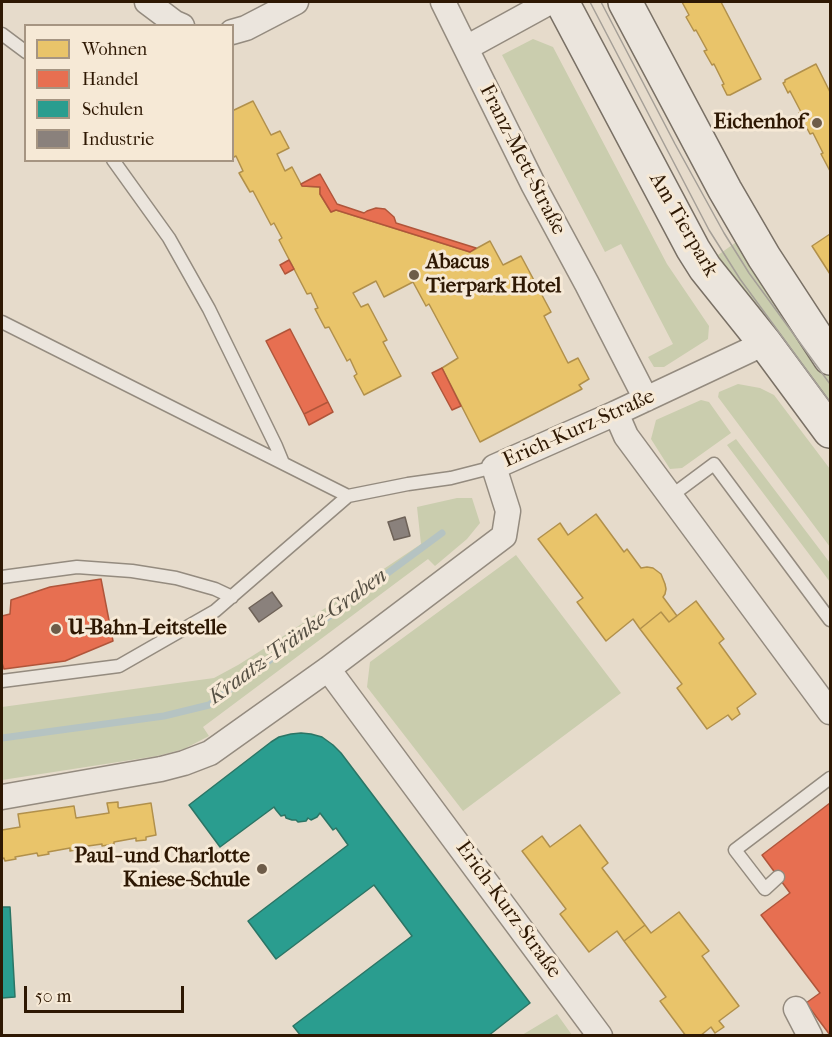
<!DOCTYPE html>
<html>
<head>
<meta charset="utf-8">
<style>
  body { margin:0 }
  #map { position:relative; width:832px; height:1037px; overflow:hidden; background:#e6dbcb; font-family:"IM FELL French Canon",serif }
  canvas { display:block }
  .frame { position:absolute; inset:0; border:3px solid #2e1803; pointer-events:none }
  .legend { position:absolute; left:24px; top:24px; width:210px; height:138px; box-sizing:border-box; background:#f6e9d6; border:2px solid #a69582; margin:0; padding:8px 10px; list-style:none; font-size:18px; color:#2e1803 }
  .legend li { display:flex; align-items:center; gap:12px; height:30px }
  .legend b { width:30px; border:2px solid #a69582 }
  .scale { position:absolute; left:24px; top:986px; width:160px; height:27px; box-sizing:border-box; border:3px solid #2e1803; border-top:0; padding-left:8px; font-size:18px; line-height:21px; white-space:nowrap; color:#2e1803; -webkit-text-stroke:4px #f6e9d6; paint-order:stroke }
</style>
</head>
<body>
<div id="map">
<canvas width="832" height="1037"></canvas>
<div class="frame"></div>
<ul class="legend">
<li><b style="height:16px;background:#e9c46a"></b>Wohnen</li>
<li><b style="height:16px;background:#e76f51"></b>Handel</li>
<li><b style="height:16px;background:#2a9d8f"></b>Schulen</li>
<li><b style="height:16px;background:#8a817c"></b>Industrie</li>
</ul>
<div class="scale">50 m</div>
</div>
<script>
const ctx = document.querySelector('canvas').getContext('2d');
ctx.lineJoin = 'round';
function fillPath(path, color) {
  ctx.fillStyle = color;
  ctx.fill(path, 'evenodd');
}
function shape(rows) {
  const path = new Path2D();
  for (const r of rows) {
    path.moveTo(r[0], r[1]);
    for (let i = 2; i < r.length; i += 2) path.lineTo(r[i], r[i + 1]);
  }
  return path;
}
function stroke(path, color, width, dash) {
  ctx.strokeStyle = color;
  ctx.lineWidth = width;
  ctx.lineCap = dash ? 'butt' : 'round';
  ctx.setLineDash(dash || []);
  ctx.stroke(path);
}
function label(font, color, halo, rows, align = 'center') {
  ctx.font = font + ' "IM FELL French Canon",serif';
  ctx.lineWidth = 6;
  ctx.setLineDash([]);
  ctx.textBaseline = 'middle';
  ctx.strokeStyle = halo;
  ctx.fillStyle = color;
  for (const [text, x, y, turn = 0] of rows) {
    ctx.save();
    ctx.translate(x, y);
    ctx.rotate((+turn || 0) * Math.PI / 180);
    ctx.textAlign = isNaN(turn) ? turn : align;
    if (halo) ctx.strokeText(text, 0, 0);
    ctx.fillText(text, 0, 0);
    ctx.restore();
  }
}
fillPath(shape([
  [533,39,553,47,667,264,709,326,708,339,664,367,654,367,648,357,673,344,621,244,605,252,502,55],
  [742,238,830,372,830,415,711,260],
  [738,384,760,388,774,395,830,469,830,547,718,397,719,392],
  [701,400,709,402,731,433,682,468,670,469,651,439,656,420],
  [736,439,830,563,830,582,727,445],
  [457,498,472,498,480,523,467,539,435,566,428,559,203,727,209,736,184,749,157,756,2,780,2,707,214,678,238,665,276,641,421,544,417,507],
  [516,555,621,693,463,811,367,687,370,662],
  [557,1014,572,1035,522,1035]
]), '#cacdae');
const homes = shape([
  [682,2,721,2,761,79,730,95,727,95,722,85,724,84,714,64,712,65,704,51,707,50,696,30,694,31,686,17,689,15,682,2],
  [816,64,830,92,830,171,821,154,823,153,813,133,810,134,799,113,801,112,790,91,788,93,783,83,785,82,785,80,816,64],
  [253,101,271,135,280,131,289,148,277,154,285,171,292,167,302,186,320,187,320,194,331,212,336,210,470,252,490,241,503,265,521,256,551,312,544,316,568,363,578,358,589,379,579,385,582,389,480,442,442,368,458,358,429,304,426,306,413,282,384,297,376,281,353,293,361,307,368,304,387,340,383,342,401,376,364,395,354,376,357,374,350,359,347,361,329,327,325,328,315,309,318,308,311,293,307,294,279,240,282,238,274,223,271,225,253,191,250,192,239,173,243,171,236,156,232,158,232,111,253,101],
  [830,234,830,274,812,246,830,234],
  [596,514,624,552,627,549,641,568,647,567,653,568,661,574,665,584,666,589,665,594,663,597,677,616,669,622,661,612,640,629,633,619,606,641,577,602,583,598,538,539,560,523,568,535,596,514],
  [696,601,724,639,719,643,756,694,737,708,740,714,732,720,728,715,707,729,677,688,682,684,640,629,661,612,669,622,696,601],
  [118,802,118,807,119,808,151,803,156,835,146,837,146,840,136,841,136,838,114,842,114,844,102,846,102,844,81,847,81,849,70,851,70,848,48,852,49,854,38,856,37,853,15,857,16,859,5,861,4,858,2,859,2,830,20,827,18,814,74,806,76,818,109,813,107,803,118,802],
  [580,825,608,863,602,868,645,925,624,941,617,931,589,952,560,914,566,909,522,851,542,836,550,847,580,825],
  [679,912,709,951,702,956,739,1006,719,1021,724,1027,715,1033,711,1027,700,1036,686,1036,660,1001,666,997,624,941,645,925,651,933,679,912]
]);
fillPath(homes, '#e9c46a');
stroke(homes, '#b1904b', 1.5);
const shops = shape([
  [320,174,337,204,364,213,367,211,376,208,385,209,394,217,396,223,476,248,470,252,336,210,331,212,320,194,320,187,302,186,301,184,320,174],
  [289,260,294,269,285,274,280,265,289,260],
  [290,329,328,402,304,414,266,341,290,329],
  [442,368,461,406,452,410,432,373,442,368],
  [328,402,333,412,309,425,304,414,328,402],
  [101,579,113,641,65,661,4,669,2,663,2,616,10,614,11,600,50,587,101,579],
  [830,803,830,1035,806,1003,820,993,761,915,790,893,762,855,830,803]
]);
fillPath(shops, '#e76f51');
stroke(shops, '#b0553a', 1.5);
const schools = shape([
  [301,733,311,734,322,737,333,745,341,753,530,1003,488,1036,301,1036,293,1026,412,936,374,885,276,959,248,921,348,845,336,828,333,830,320,813,317,817,311,820,308,818,306,821,298,822,296,820,292,820,286,818,285,815,281,816,276,810,274,807,220,847,189,805,271,742,279,737,291,734,301,733],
  [2,907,10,907,15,997,2,998,2,907]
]);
fillPath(schools, '#2a9d8f');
stroke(schools, '#2b7565', 1.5);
const industry = shape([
  [405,517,410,536,394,540,388,522,405,517],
  [272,592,282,606,259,622,249,608,272,592]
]);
fillPath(industry, '#8a817c');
stroke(industry, '#6e6258', 1.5);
stroke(shape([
  [2,738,164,716,209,705,442,533]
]), '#b5c3c2', 7);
const lane = shape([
  [2,34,26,52],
  [113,160,169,238,209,309,276,446,283,463],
  [2,322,348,496,408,484,451,478,494,467],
  [671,496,714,464,830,620],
  [2,577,77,567,132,571,176,578,215,589,232,597],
  [2,681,119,666,215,611,348,496],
  [778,877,765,889,735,850,830,778]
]);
const street = shape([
  [147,2,175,23,182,26],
  [443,2,533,184,587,284,646,399],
  [232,32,246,28,296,2],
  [466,48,550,2],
  [616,413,626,436,830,712],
  [328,669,600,1036],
  [2,797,161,769,184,763,210,753,328,669,504,536,508,511,494,467,616,413,765,343],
  [796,1009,810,1036]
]);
const secondary = shape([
  [562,2,693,249,705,268,765,343,830,431],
  [625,2,725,190,764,257,830,358]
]);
stroke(lane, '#948b7f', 15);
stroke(street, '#948b7f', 27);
stroke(secondary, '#797065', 36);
stroke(lane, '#ebe5dd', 12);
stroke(street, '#ebe5dd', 24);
stroke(secondary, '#ebe5dd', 33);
stroke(shape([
  [590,2,709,230,740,279,830,402],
  [601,2,675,144,724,233,749,273,830,384]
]), '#a59f97', 1.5);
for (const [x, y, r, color] of [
  [817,123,6,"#6e5c49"],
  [414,275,6,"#6e5c49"],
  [56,629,6,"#6e5c49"],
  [262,869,6,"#6e5c49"]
]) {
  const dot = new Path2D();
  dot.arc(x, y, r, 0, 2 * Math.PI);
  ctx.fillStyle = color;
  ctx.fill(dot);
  stroke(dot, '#f6e9d6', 2);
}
label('bold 21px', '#2e1803', '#f6e9d6', [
  ["Eichenhof",805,123],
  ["Abacus",426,263,"left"],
  ["Tierpark Hotel",426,287,"left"],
  ["U-Bahn-Leitstelle",68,629,"left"],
  ["Paul- und Charlotte",250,857],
  ["Kniese-Schule",250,881]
], 'right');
label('21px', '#2e1803', '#f6e9d6', [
  ["Franz-Mett-Straße",522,160,63],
  ["Am Tierpark",683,225,60],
  ["Erich-Kurz-Straße",579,429,-24],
  ["Erich-Kurz-Straße",508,910,54]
]);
label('italic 22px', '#565044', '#f6e9d6', [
  ["Kraatz-Tränke-Graben",298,637,-36]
]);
</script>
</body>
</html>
